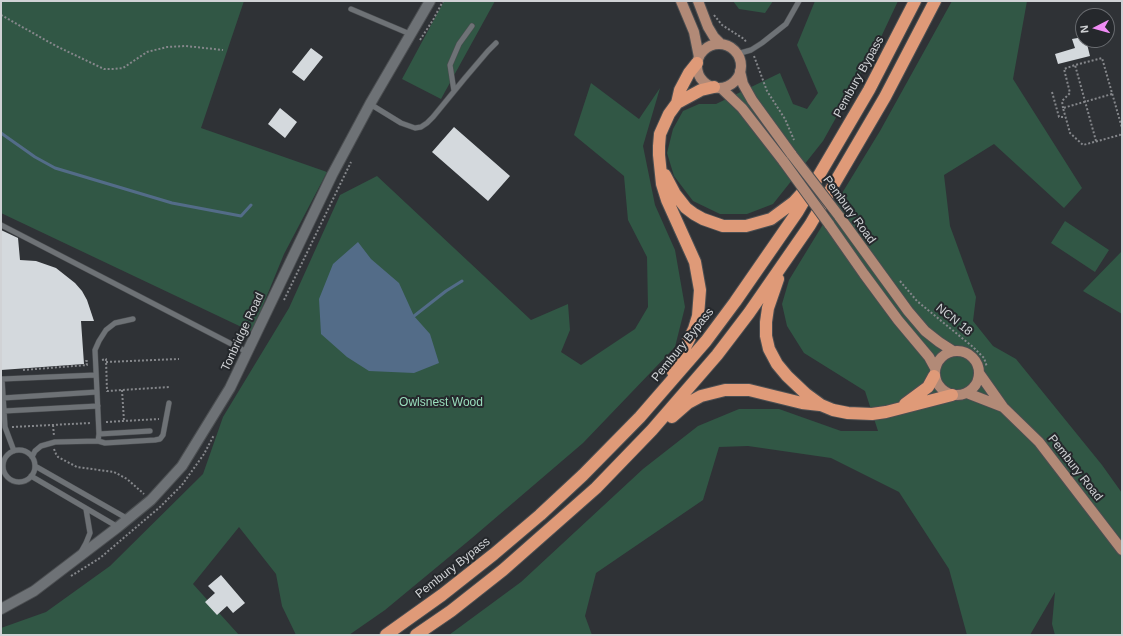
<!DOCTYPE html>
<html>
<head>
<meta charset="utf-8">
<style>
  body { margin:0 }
  #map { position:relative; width:1123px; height:636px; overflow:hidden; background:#2f3236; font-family:Helvetica,sans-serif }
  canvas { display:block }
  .frame { position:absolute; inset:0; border:2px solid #d0d2d5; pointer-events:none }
  .north { position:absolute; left:1075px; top:8px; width:40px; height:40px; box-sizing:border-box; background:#25282c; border:1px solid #696c70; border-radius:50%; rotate:264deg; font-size:11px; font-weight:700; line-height:16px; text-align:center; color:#d0d2d5 }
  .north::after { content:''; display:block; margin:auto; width:14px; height:18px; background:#f08bf5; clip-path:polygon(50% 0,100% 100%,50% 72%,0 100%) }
</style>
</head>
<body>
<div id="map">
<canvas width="1123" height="636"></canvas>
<div class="frame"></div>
<div class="north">N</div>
</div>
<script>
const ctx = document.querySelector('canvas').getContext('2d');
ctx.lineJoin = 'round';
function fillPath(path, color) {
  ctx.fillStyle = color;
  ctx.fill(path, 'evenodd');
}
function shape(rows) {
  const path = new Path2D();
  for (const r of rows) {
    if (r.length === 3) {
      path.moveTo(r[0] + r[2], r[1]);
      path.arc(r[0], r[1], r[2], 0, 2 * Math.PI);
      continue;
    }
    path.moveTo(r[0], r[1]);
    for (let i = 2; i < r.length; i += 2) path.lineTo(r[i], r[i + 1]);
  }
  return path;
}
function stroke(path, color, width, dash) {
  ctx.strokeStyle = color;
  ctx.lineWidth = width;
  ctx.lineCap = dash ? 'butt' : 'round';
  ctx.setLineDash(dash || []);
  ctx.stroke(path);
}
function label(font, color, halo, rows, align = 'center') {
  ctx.font = font + ' Helvetica,sans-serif';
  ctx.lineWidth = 4;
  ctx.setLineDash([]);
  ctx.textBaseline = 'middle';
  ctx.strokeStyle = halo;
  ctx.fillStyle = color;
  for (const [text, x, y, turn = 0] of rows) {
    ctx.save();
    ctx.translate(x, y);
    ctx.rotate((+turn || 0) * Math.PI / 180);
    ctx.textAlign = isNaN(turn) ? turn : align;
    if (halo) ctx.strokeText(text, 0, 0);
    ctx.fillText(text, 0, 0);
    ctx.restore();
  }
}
fillPath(shape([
  [1,1,244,1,201,128,327,172,284,254,252,332,1,213],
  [444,1,495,1,441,99,402,79],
  [733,1,773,1,765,13,739,9],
  [815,1,898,1,882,35,823,141,773,204,747,214,720,214,693,201,674,176,667,153,673,129,683,111,699,104,716,104,780,73,793,104,807,109,818,93,797,45],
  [952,1,1027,1,1013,79,1082,188,1064,208,994,144,944,175,950,226,976,297,973,321,993,346,1016,359,1102,465,1122,493,1122,635,1055,635,1052,624,1055,592,1030,635,967,635,949,569,899,492,831,458,748,446,719,447,703,500,596,573,585,616,592,635,449,635,521,582,643,469,698,426,739,409,779,409,841,431,878,431,865,391,804,353,787,326,782,304,789,280,880,131],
  [591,83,639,119,660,88,643,146,655,205,675,250,685,307,675,347,583,443,472,538,385,610,349,635,296,635,282,606,276,574,239,527,193,584,239,635,1,635,1,628,46,612,110,566,203,474,223,417,289,308,340,195,377,176,531,320,568,304,570,330,561,352,581,365,635,329,648,307,647,257,628,220,624,176,574,135],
  [1065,221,1109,250,1095,272,1051,243],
  [1122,251,1122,314,1083,291]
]), '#315745');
fillPath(shape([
  [358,242,371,259,399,283,414,316,430,334,439,363,414,373,369,371,347,357,321,334,319,299,333,264]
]), '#536c88');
stroke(shape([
  [1,133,35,157,55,168,172,203,241,216,251,205],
  [414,316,446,291,462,281]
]), '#536c88', 3);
fillPath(shape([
  [1083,37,1083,40,1086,40,1090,56,1058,64,1055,54,1075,48,1072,39],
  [311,48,323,57,304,81,292,72],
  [280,108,297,122,285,138,268,124],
  [454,127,510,176,488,201,432,152],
  [1,230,18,238,20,260,36,261,56,268,75,283,82,291,87,300,94,321,81,321,84,364,1,370],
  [221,575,245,603,233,613,227,606,217,615,205,602,215,593,208,586]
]), '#d4d9dd');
const lane = shape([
  [351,9,410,34],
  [737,54,751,50,762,43,786,24,799,1],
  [454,91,450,65,459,44,472,26],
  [370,104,401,123,415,128,421,127,427,123,433,117,465,78,488,51,496,43],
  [1,225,247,352],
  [3,398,97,392],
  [4,411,98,406],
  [99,434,150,431],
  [98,441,105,443,155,440,160,439,163,435,169,403],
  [19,466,16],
  [14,451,5,427,2,379,96,375],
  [32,457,35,451,41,446,55,442,98,441,99,434,95,350,99,341,106,330,115,323,133,319],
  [35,466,128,519],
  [31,476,118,527],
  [81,552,86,543,90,533,86,509]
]);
const secondary = shape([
  [1,609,34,591,118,527,151,500,182,466,230,388,332,175,370,104,430,1]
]);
const primary = shape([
  [681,1,694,32,699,57],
  [698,1,708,27,714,37,721,44],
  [719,66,22],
  [740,71,743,84,752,100,792,155],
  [721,88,742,108,784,162],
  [839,216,908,311,925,331,939,342,953,351],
  [829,224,864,274,898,320,929,357,935,368],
  [957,373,22],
  [979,373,1003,407,1039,442,1122,550],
  [967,393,1003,407]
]);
const highway = shape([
  [677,103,701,90,714,87],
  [665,175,675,194,686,208,694,214,703,219,723,226,746,226,771,219,794,202,803,192],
  [778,279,768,308,766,322,766,336,769,349,777,364,787,376,806,394,821,405,833,410,848,413,872,414,886,412,952,395],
  [673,372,694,329,698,316,700,290,695,262,667,200,662,184,659,155,659,146,660,134,669,114,677,103,680,90,689,73,697,63],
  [905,404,928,387,934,376],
  [672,417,688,403,701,396,725,390,749,390,802,403,820,405],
  [386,635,442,595,494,554,540,515,583,475,640,417,706,341,735,302,798,211,869,90,915,1],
  [416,635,451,611,503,570,596,488,652,430,717,355,749,313,810,225,885,97,935,1]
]);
stroke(lane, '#4b4e51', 6);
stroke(secondary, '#4b4e51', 12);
stroke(primary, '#4b4e51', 12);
stroke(highway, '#4b4e51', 14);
stroke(shape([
  [1,15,56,46,104,69,114,69,123,68,147,52,167,47,186,46,223,50],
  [714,15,722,25,744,39,747,43],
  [420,40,433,20,443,1],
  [754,56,767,91,785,119,794,140],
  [1052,92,1059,117,1065,117],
  [1112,94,1063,108,1070,133,1083,145,1120,135,1122,132],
  [1063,108,1062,101,1070,93,1064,69,1075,65],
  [1096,141,1075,65,1102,58,1122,128],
  [900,281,917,301,973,347,984,358,987,367],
  [284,300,351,162],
  [102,360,106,359,107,391,170,387],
  [106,362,179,359],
  [23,370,87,365,86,361,89,361],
  [122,390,124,421],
  [106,422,159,419],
  [53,425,54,436],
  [12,427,91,423],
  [54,449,56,454,58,457,77,467,114,472,127,479,144,494],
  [71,576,100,558,160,507,182,485,204,454,214,435]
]), '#85878b', 2, [2, 2]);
stroke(lane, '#6e7276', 5);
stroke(secondary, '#6e7276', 10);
stroke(primary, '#b28a77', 10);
stroke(highway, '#df9a78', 12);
const primaryBridge = shape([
  [792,155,839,216],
  [784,162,829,224]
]);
stroke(primaryBridge, '#4b4e51', 12, []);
stroke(primaryBridge, '#b28a77', 10);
label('12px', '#d0d2d5', '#25282c', [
  ["Pembury Bypass",859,77,-61],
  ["Pembury Road",849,210,54],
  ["NCN 18",954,320,39],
  ["Tonbridge Road",243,332,-65],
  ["Pembury Bypass",683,345,-51],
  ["Pembury Road",1075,468,52],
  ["Pembury Bypass",453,568,-38]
]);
label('12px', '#9adebd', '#25282c', [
  ["Owlsnest Wood",441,403]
]);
</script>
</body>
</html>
